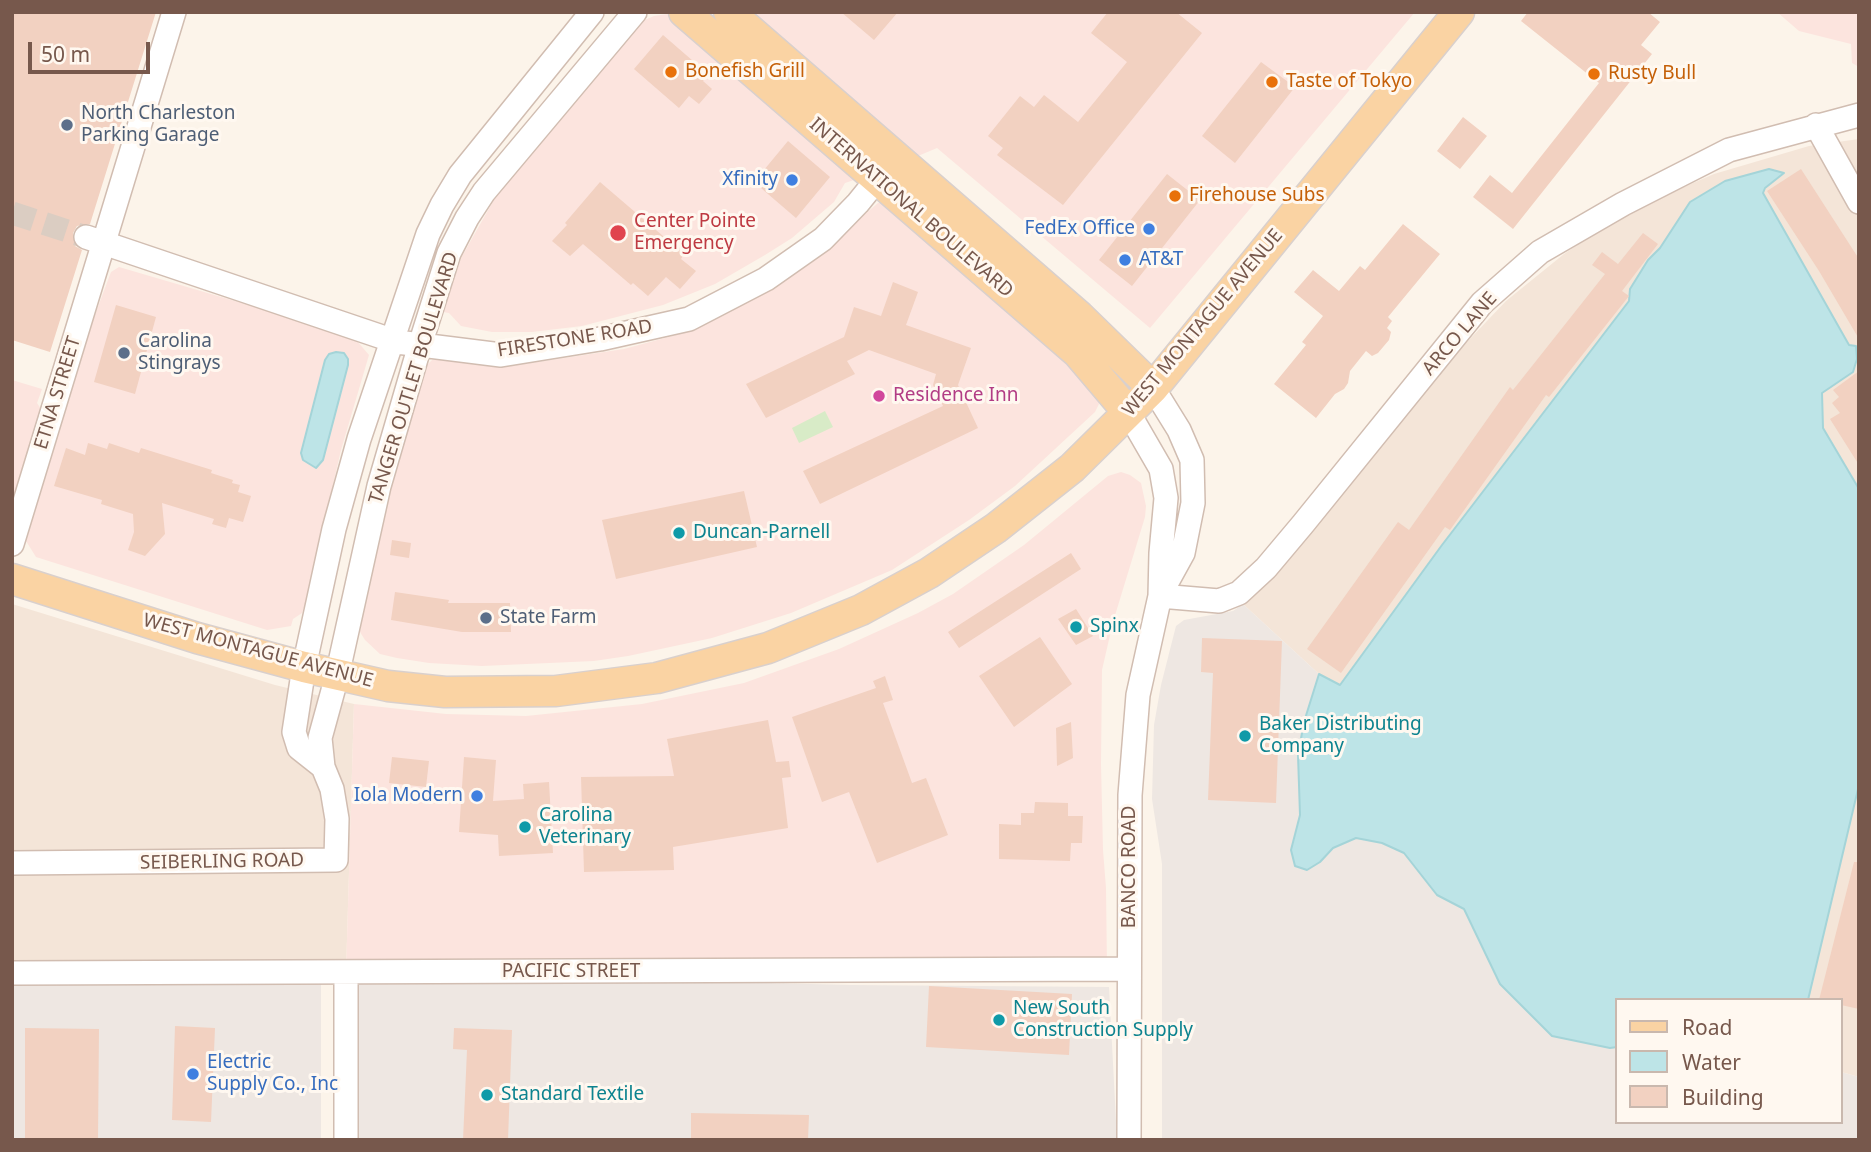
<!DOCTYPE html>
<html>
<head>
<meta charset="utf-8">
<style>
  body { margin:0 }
  #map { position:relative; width:1871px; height:1152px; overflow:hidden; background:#fcf4ea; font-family:"Noto Sans",sans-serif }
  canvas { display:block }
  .frame { position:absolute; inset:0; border:14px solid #77584c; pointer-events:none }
  .legend { position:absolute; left:1615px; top:998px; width:228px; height:126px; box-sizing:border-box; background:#fff8f0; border:2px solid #c9b8ae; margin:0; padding:9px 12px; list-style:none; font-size:21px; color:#77584c }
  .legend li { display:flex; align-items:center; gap:14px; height:35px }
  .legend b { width:35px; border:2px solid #c9b8ae }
  .scale { position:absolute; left:28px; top:42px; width:122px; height:32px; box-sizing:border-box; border:4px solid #77584c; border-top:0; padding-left:9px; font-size:21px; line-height:24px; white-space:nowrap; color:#77584c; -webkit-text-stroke:5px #fff8f0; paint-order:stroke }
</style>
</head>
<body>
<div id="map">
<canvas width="1871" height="1152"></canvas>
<div class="frame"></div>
<ul class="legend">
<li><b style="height:9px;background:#fad3a3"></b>Road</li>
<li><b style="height:19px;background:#bde4e7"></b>Water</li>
<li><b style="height:19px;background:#f2d1c1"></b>Building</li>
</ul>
<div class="scale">50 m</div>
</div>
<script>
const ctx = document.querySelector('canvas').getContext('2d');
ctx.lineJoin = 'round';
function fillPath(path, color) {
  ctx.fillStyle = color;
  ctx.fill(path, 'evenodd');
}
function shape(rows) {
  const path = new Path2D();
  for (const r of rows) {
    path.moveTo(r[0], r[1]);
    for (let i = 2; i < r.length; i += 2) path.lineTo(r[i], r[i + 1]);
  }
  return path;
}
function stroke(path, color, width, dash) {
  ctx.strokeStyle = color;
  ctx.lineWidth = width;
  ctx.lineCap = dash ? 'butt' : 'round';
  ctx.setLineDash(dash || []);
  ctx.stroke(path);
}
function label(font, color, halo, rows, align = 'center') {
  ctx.font = font + ' "Noto Sans",sans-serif';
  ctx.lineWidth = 6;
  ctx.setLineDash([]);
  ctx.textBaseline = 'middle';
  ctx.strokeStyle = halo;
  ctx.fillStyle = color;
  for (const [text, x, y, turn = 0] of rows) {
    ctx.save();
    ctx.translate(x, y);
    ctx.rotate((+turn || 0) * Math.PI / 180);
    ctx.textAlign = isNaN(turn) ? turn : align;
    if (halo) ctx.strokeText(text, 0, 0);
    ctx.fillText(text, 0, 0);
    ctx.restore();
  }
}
fillPath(shape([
  [1859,139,1859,488,1822,426,1822,393,1853,372,1857,359,1763,193,1765,188,1784,174,1768,169,1660,248,1648,260,1630,289,1629,301,1442,545,1340,685,1319,674,1243,604,1261,589,1430,381,1506,301,1564,254,1612,222,1654,200,1714,174,1809,146],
  [12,604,275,685,354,704,346,973,12,973],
  [1859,785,1859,1077,1841,1072,1841,1000,1808,1000]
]), '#f4e5d8');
fillPath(shape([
  [752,12,1415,12,1150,328,937,148,918,156],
  [1777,12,1859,12,1859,67,1852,63,1851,44,1799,31],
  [667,14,819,149,848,168,854,180,845,183,834,202,792,238,765,255,715,284,663,305,582,326,532,332,492,332,461,326,449,313,443,312,461,258,495,198,640,22,654,16],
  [886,202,975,275,1098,392,1099,404,1095,412,1015,486,969,520,892,570,791,613,712,638,628,656,594,661,482,666,429,663,397,658,380,654,365,640,360,632,361,617,390,487,425,367,434,358,504,367,624,349,687,332,823,250,878,203],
  [119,267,320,326,357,341,369,355,341,450,305,605,302,613,293,619,291,626,267,630,36,557,26,541,58,434,59,418,68,387,111,272],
  [12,380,42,389,37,403,49,421,12,544],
  [1121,472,1130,475,1141,483,1146,506,1145,517,1113,622,1102,670,1101,764,1103,850,1106,888,1107,969,346,973,354,704,446,714,526,716,642,704,744,683,839,649,918,613,953,594,1024,545,1108,476]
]), '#fce4de');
fillPath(shape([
  [1243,604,1319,674,1304,722,1298,755,1300,815,1291,850,1320,862,1333,848,1356,838,1380,842,1404,853,1437,895,1464,909,1500,984,1552,1036,1610,1048,1617,1047,1617,1122,1841,1122,1841,1072,1859,1077,1859,1140,1162,1140,1162,864,1152,799,1154,725,1161,685,1176,626,1184,620,1233,611],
  [12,975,321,982,321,1140,12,1140],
  [358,977,604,979,851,985,1109,987,1117,1140,359,1140]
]), '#eee7e2');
fillPath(shape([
  [825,411,833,427,799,443,792,428]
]), '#d8ebc7');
const water = shape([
  [1769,169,1784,173,1765,188,1763,193,1849,345,1856,346,1857,359,1853,372,1822,393,1823,428,1859,489,1859,785,1808,1000,1617,1000,1617,1047,1610,1048,1552,1036,1500,984,1464,909,1437,895,1404,853,1382,843,1356,838,1333,848,1320,862,1307,870,1295,866,1291,850,1300,815,1298,755,1304,722,1319,674,1340,685,1442,545,1629,301,1630,289,1648,260,1660,248,1690,202,1725,181,1769,169],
  [336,352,344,353,348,359,348,365,323,460,316,468,303,460,301,453,325,360,329,354,336,352]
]);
fillPath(water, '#bde4e7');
stroke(water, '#a4d4d8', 2);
fillPath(shape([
  [12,12,156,12,90,224,77,226,73,233,75,246,82,250,50,352,12,340],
  [841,12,898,12,874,40],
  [1108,12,1176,12,1202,33,1063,205,997,155,1003,148,988,136,1020,96,1034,107,1044,95,1078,122,1127,62,1091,33],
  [1528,12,1648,12,1660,22,1641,45,1652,54,1513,229,1473,197,1490,175,1512,193,1599,83,1521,21],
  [663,35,708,74,703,81,712,89,699,104,689,96,679,108,634,69],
  [1261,62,1295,87,1235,163,1202,136],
  [1463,117,1487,136,1460,169,1437,151],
  [788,141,830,177,796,218,754,182],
  [1801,169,1859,259,1859,339,1819,271,1767,191],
  [1167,174,1200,200,1132,286,1099,260],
  [600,182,684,254,681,259,696,271,680,289,666,277,648,296,633,283,631,285,583,244,570,256,552,241,567,225,565,223],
  [1403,224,1440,254,1388,317,1392,321,1387,328,1391,332,1389,340,1378,353,1372,356,1366,351,1350,371,1348,383,1344,389,1335,394,1316,418,1274,384,1306,345,1302,342,1323,316,1294,292,1313,270,1339,291,1360,266,1365,270],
  [1643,233,1658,244,1622,291,1629,296,1549,397,1546,395,1450,530,1445,527,1341,673,1307,649,1398,522,1409,530,1510,387,1513,390,1605,274,1592,265,1602,252,1618,264],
  [893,282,918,292,906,325,971,348,958,385,978,428,820,504,803,471,943,406,933,385,936,374,869,350,847,361,855,374,766,418,746,384,844,337,854,307,881,316],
  [116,305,156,317,135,394,94,382],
  [1859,371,1859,465,1830,419,1840,413,1832,403,1839,397,1833,390],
  [88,443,107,449,109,443,139,453,141,448,212,470,211,473,233,480,232,483,240,485,238,492,251,496,243,522,229,518,226,528,212,524,214,519,162,503,165,534,145,556,128,550,134,532,133,514,101,504,102,500,54,486,66,448,85,455],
  [744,491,757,547,616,579,602,520],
  [392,540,411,543,409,558,390,555],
  [1071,553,1081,569,959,648,948,632],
  [395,592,449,600,448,603,510,603,511,632,462,632,391,620],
  [1076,609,1093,636,1076,645,1058,619],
  [1040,637,1072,684,1014,727,979,676],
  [1202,638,1282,641,1276,803,1208,800,1213,673,1201,672],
  [885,676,893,700,883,703,912,783,926,778,948,835,877,863,849,792,822,802,792,717,876,688,873,681],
  [768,720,776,762,789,761,791,777,782,778,788,828,673,847,674,870,584,872,581,777,674,776,667,739],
  [1071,722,1073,758,1057,766,1056,728],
  [392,757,429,761,426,787,389,783],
  [464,757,496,760,493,801,524,799,523,784,549,782,553,853,499,856,498,835,459,832],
  [1035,802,1068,803,1068,816,1083,816,1082,843,1071,843,1070,861,999,859,999,824,1021,825,1021,813,1034,813],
  [1854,862,1859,862,1859,1009,1841,1005,1841,1000,1819,1000],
  [929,986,1072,994,1069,1055,926,1047],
  [175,1026,215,1028,211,1122,172,1120],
  [25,1028,99,1029,98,1140,25,1140],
  [454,1028,512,1030,508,1140,463,1140,467,1050,453,1049],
  [691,1113,809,1115,808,1140,691,1140]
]), '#f2d1c1');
stroke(shape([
  [12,213,86,237]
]), '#dbcdc2', 23, [23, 11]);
const minor = shape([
  [1816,125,1859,202],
  [86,237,397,342,501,355,600,339,689,319,766,279,823,239,858,203,888,166],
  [1153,388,1179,430,1192,460,1193,503,1183,553,1161,593],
  [1128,412,1161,469,1166,498,1161,553,1160,596,1138,695,1130,795,1129,1140],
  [12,544,174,12],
  [1160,596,1219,601,1239,593,1266,568,1303,524,1482,303,1540,252,1623,204,1729,150,1859,115],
  [323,767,299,748,294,732,304,667,334,529,359,439,428,234,442,205,460,175,592,12],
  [12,863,336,860,337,819,332,789,323,767,320,738,337,676,379,486,420,345,449,253,467,218,484,192,635,12],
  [12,973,1129,969],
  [346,973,346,1140]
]);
const major = shape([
  [684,12,1078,353,1128,412],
  [729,12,1079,316,1153,388],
  [12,579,197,638,304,667,388,686,445,692,556,691,657,678,768,648,861,610,929,573,996,528,1072,468,1153,388,1459,12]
]);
stroke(minor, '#d1bdb1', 26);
stroke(major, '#d9d0cd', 33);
stroke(minor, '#fff', 23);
stroke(major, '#fad3a3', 30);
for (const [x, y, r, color] of [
  [671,72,7,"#e8710a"],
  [1594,74,7,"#e8710a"],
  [1272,82,7,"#e8710a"],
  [67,125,7,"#5c6f8a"],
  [792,180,7,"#3f7fe0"],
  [1175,196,7,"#e8710a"],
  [1149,229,7,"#3f7fe0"],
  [618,233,9,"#e0444e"],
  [1125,260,7,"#3f7fe0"],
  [124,353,7,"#5c6f8a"],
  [879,396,7,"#d1479c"],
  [679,533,7,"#0f9aa8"],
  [486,618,7,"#5c6f8a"],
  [1076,627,7,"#0f9aa8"],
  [1245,736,7,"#0f9aa8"],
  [477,796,7,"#3f7fe0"],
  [525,827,7,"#0f9aa8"],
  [999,1020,7,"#0f9aa8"],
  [193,1074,7,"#3f7fe0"],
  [487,1095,7,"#0f9aa8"]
]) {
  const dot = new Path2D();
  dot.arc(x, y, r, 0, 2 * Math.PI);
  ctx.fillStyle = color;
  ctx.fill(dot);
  stroke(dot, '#fff8f0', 2.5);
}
label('19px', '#c56008', '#fff8f0', [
  ["Bonefish Grill",685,72],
  ["Rusty Bull",1608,74],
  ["Taste of Tokyo",1286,82],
  ["Firehouse Subs",1189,196]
], 'left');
label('19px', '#4e5e75', '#fff8f0', [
  ["North Charleston",81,114],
  ["Parking Garage",81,136],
  ["Carolina",138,342],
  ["Stingrays",138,364],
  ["State Farm",500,618]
], 'left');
label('19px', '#366cbe', '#fff8f0', [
  ["Xfinity",778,180],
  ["FedEx Office",1135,229],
  ["AT&T",1139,260,"left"],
  ["Iola Modern",463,796],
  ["Electric",207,1063,"left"],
  ["Supply Co., Inc",207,1085,"left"]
], 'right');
label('19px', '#77584c', '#fff8f0', [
  ["INTERNATIONAL BOULEVARD",911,208,41],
  ["WEST MONTAGUE AVENUE",1203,323,-50],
  ["ARCO LANE",1460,334,-49],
  ["FIRESTONE ROAD",575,339,-9],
  ["TANGER OUTLET BOULEVARD",414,378,-73],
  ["ETNA STREET",58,393,-73],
  ["WEST MONTAGUE AVENUE",258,651,15],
  ["SEIBERLING ROAD",222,862,-1],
  ["BANCO ROAD",1130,867,-90],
  ["PACIFIC STREET",571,972]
]);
label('19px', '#be3a42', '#fff8f0', [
  ["Center Pointe",634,222],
  ["Emergency",634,244]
], 'left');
label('19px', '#b23c85', '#fff8f0', [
  ["Residence Inn",893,396]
], 'left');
label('19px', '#0d838f', '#fff8f0', [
  ["Duncan-Parnell",693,533],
  ["Spinx",1090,627],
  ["Baker Distributing",1259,725],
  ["Company",1259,747],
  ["Carolina",539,816],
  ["Veterinary",539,838],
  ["New South",1013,1009],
  ["Construction Supply",1013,1031],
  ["Standard Textile",501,1095]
], 'left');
</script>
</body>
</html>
